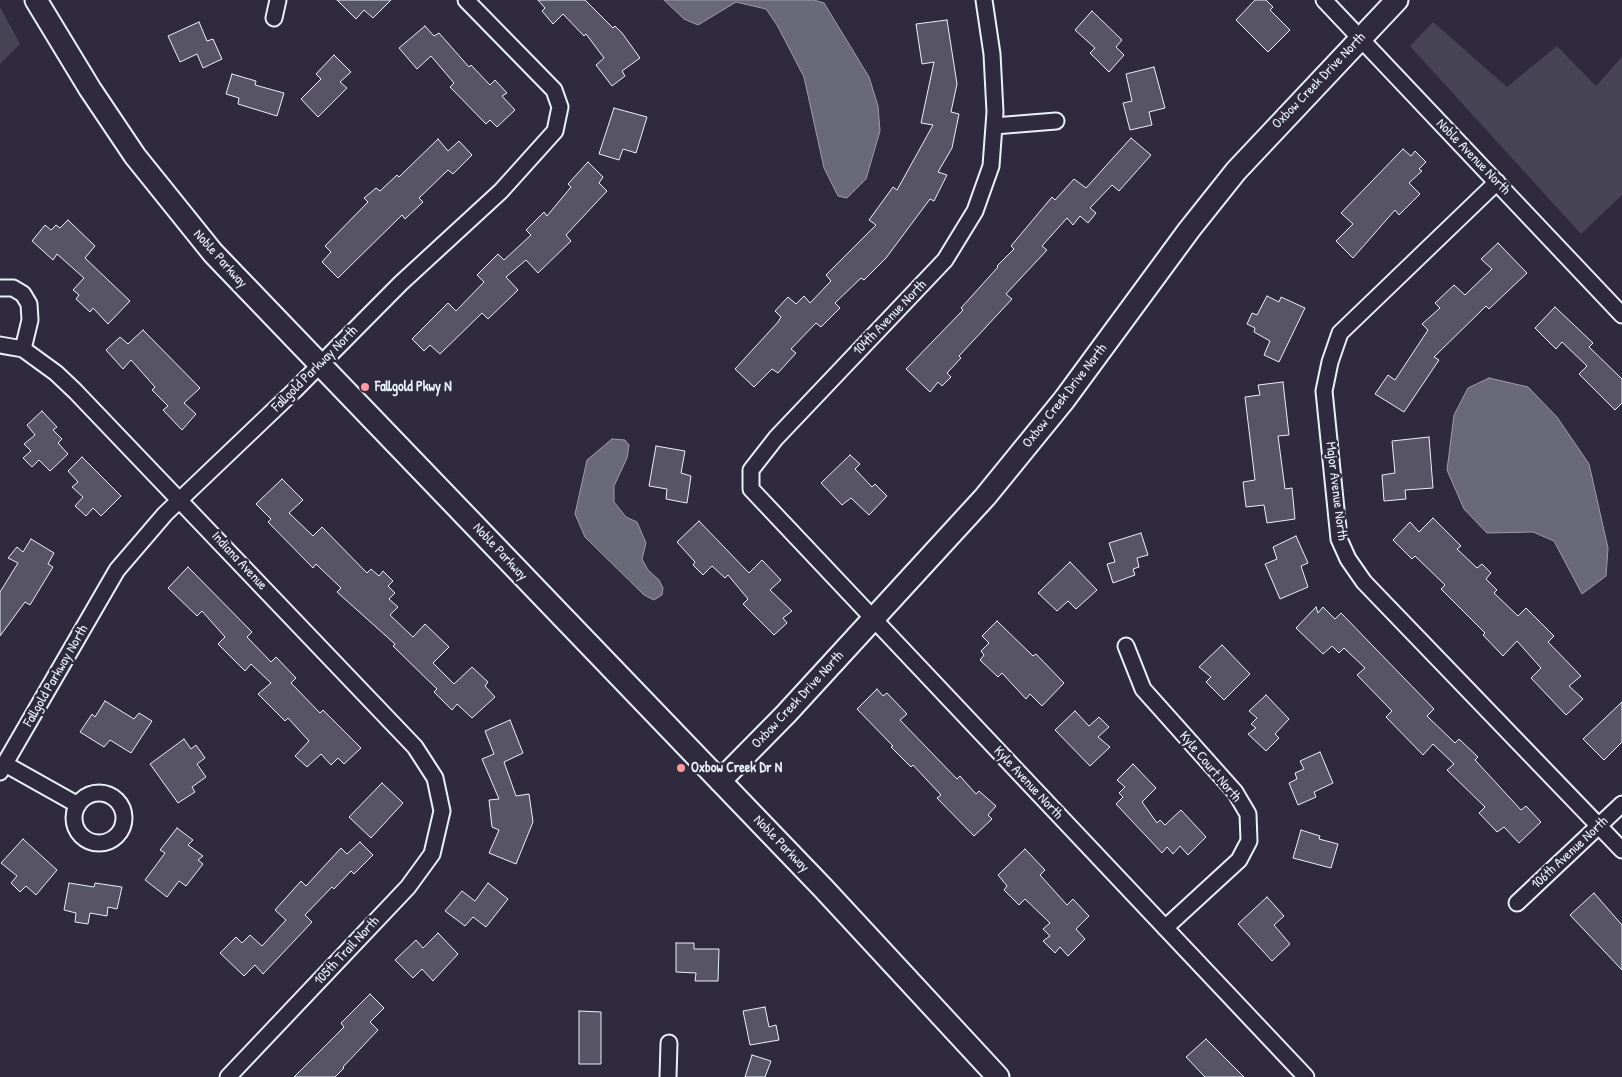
<!DOCTYPE html>
<html>
<head>
<meta charset="utf-8">
<style>
  body { margin:0 }
  canvas { display:block; background:#2f2a3d }
</style>
</head>
<body>
<canvas width="1622" height="1077"></canvas>
<script>
const ctx = document.querySelector('canvas').getContext('2d');
ctx.lineJoin = 'round';
function fillPath(path, color) {
  ctx.fillStyle = color;
  ctx.fill(path, 'evenodd');
}
function shape(rows) {
  const path = new Path2D();
  for (const r of rows) {
    if (r.length === 3) {
      path.moveTo(r[0] + r[2], r[1]);
      path.arc(r[0], r[1], r[2], 0, 2 * Math.PI);
      continue;
    }
    path.moveTo(r[0], r[1]);
    for (let i = 2; i < r.length; i += 2) path.lineTo(r[i], r[i + 1]);
  }
  return path;
}
function stroke(path, color, width, dash) {
  ctx.strokeStyle = color;
  ctx.lineWidth = width;
  ctx.lineCap = dash ? 'butt' : 'round';
  ctx.setLineDash(dash || []);
  ctx.stroke(path);
}
function label(font, color, halo, rows, align = 'center') {
  ctx.font = font + ' "Patrick Hand",sans-serif';
  ctx.lineWidth = 5;
  ctx.setLineDash([]);
  ctx.textBaseline = 'middle';
  ctx.strokeStyle = halo;
  ctx.fillStyle = color;
  for (const [text, x, y, turn = 0] of rows) {
    ctx.save();
    ctx.translate(x, y);
    ctx.rotate((+turn || 0) * Math.PI / 180);
    ctx.textAlign = isNaN(turn) ? turn : align;
    if (halo) ctx.strokeText(text, 0, 0);
    ctx.fillText(text, 0, 0);
    ctx.restore();
  }
}
fillPath(shape([
  [0,7,20,44,0,64],
  [1433,22,1507,87,1557,46,1596,86,1622,57,1622,195,1581,234,1410,46]
]), '#464455');
const water = shape([
  [664,0,814,0,824,3,869,77,878,106,880,131,866,179,847,198,838,196,824,168,804,77,777,25,766,9,736,2,698,25,684,19,664,0],
  [1489,378,1528,387,1557,417,1589,464,1608,548,1606,576,1582,594,1554,541,1533,532,1487,533,1464,509,1447,470,1454,415,1468,388,1489,378],
  [612,439,625,440,629,445,627,458,614,486,614,502,626,517,637,522,646,543,642,559,648,570,659,580,663,588,662,595,654,600,644,595,585,537,575,514,587,460,612,439]
]);
fillPath(water, '#696978');
stroke(water, '#9c9fab', 1);
const building = shape([
  [337,0,391,0,373,18,364,10,356,19,337,0],
  [538,0,585,0,613,28,615,26,622,33,640,58,622,71,625,76,612,86,596,65,604,58,586,34,584,36,563,14,553,24,542,11,545,8,538,0],
  [1255,0,1266,0,1273,7,1270,10,1290,30,1268,52,1236,20,1255,0],
  [1092,11,1122,40,1116,47,1124,55,1109,72,1090,53,1095,48,1075,30,1092,11],
  [947,20,957,84,951,112,959,114,952,148,938,172,947,175,934,201,930,199,886,258,864,280,861,278,835,303,840,308,821,327,816,323,791,349,796,353,778,373,772,369,754,387,735,369,778,322,781,317,775,311,788,297,796,304,804,296,810,303,831,281,826,275,876,225,869,220,893,187,897,190,933,125,921,123,934,62,922,64,916,24,947,20],
  [199,22,207,41,213,39,222,59,203,68,197,54,180,62,168,36,199,22],
  [425,26,434,36,439,33,469,67,471,65,490,85,495,80,507,93,502,96,515,110,497,127,490,120,486,124,450,87,454,83,431,56,417,69,399,48,425,26],
  [334,55,351,72,340,82,347,88,318,117,301,99,321,79,316,74,334,55],
  [1154,67,1165,108,1149,112,1152,125,1130,130,1123,103,1132,101,1126,74,1154,67],
  [232,74,256,81,255,85,284,93,277,116,238,104,239,98,226,94,232,74],
  [614,108,647,117,636,153,623,149,619,160,599,154,614,108],
  [1131,138,1151,155,1119,191,1112,185,1090,208,1096,213,1088,223,1080,216,1073,225,1067,218,1042,246,1047,250,1006,294,1012,299,959,356,961,358,947,373,951,377,942,386,938,382,930,392,906,369,963,310,961,308,998,267,997,266,1014,249,1011,246,1052,197,1055,200,1074,179,1086,188,1131,138],
  [438,139,448,151,459,141,472,155,453,174,448,170,419,198,423,202,405,219,402,215,338,278,322,262,331,252,325,246,368,202,364,198,376,188,380,191,397,175,399,177,438,139],
  [1403,149,1411,156,1415,151,1426,162,1419,169,1422,171,1409,183,1420,194,1399,215,1395,210,1353,258,1336,241,1353,224,1341,213,1403,149],
  [588,162,603,177,599,183,607,191,566,235,571,241,538,273,526,260,506,277,518,290,488,319,482,313,440,354,430,345,424,351,412,339,448,303,456,311,484,282,477,275,498,254,504,260,531,235,526,230,544,212,547,216,571,187,568,184,588,162],
  [68,220,95,246,85,258,130,301,108,324,93,308,90,312,76,299,79,295,73,290,84,278,57,254,53,260,32,241,45,225,51,230,56,225,60,228,68,220],
  [1498,243,1527,273,1489,309,1486,306,1434,357,1439,360,1404,412,1375,394,1388,375,1395,380,1428,330,1422,324,1440,308,1435,303,1454,285,1465,295,1492,269,1481,259,1498,243],
  [1267,296,1279,302,1281,297,1305,308,1279,362,1264,355,1270,341,1254,332,1255,328,1247,324,1252,313,1257,315,1267,296],
  [1555,307,1593,343,1589,347,1622,379,1622,403,1615,410,1579,374,1587,366,1562,342,1556,349,1535,328,1555,307],
  [143,330,200,388,184,403,196,414,182,430,163,410,168,406,152,390,155,387,131,360,123,369,106,350,120,337,128,344,143,330],
  [1283,382,1289,435,1278,436,1285,489,1292,488,1295,519,1267,523,1264,505,1246,507,1243,482,1255,480,1245,397,1260,395,1258,385,1283,382],
  [42,411,57,427,53,430,62,439,58,443,68,454,50,471,39,460,32,467,23,458,31,451,24,444,35,435,27,425,42,411],
  [1429,437,1433,488,1405,490,1406,499,1384,501,1382,475,1395,473,1392,441,1429,437],
  [656,446,685,451,681,473,691,476,687,503,666,499,667,489,649,486,656,446],
  [850,455,860,464,855,469,872,487,875,484,887,496,869,515,851,498,842,505,821,483,850,455],
  [82,457,121,496,101,516,93,508,86,516,75,506,83,497,72,487,78,482,68,471,82,457],
  [282,479,303,500,289,513,313,536,322,527,367,573,371,569,379,576,383,571,393,581,388,586,395,593,389,599,398,607,390,615,413,637,425,624,449,647,433,663,454,684,472,667,488,682,485,686,495,697,472,718,457,704,452,710,434,692,437,689,393,646,395,644,337,592,341,588,316,564,313,568,268,522,271,519,256,504,282,479],
  [1433,518,1461,546,1457,549,1477,568,1482,564,1491,573,1486,579,1497,590,1494,593,1518,616,1526,608,1554,636,1548,642,1581,676,1569,686,1583,699,1566,715,1531,678,1541,668,1517,641,1503,656,1483,635,1485,633,1441,589,1445,585,1415,556,1412,559,1393,540,1410,522,1419,532,1433,518],
  [699,521,749,573,762,560,781,580,770,590,792,611,783,618,787,623,774,635,743,604,748,599,728,575,725,578,712,566,703,575,693,565,695,562,677,542,699,521],
  [1141,533,1148,555,1137,558,1139,567,1133,569,1135,575,1113,583,1107,564,1115,562,1109,543,1141,533],
  [1296,536,1308,563,1301,566,1308,587,1280,599,1265,564,1277,559,1273,547,1296,536],
  [31,539,54,553,48,564,53,567,30,605,25,602,0,636,0,592,18,563,8,558,17,547,23,552,31,539],
  [1070,562,1097,590,1076,609,1068,601,1057,611,1038,593,1070,562],
  [188,567,252,632,247,637,271,662,276,657,296,678,291,683,320,713,323,710,361,748,344,764,338,758,331,765,321,754,307,767,295,756,309,741,288,718,285,721,258,694,271,683,251,664,245,671,218,644,225,637,202,611,197,616,168,588,188,567],
  [1316,607,1318,613,1323,607,1335,619,1341,613,1434,709,1427,716,1455,743,1459,739,1478,757,1475,760,1521,810,1526,806,1541,822,1519,843,1504,827,1497,832,1479,813,1485,807,1447,770,1454,764,1433,744,1423,755,1386,717,1392,711,1357,675,1365,668,1344,648,1339,653,1332,646,1323,654,1296,628,1316,607],
  [997,621,1033,656,1036,654,1064,683,1042,706,1030,694,1026,699,1002,673,998,677,980,660,984,655,981,651,989,643,982,636,997,621],
  [1222,645,1250,674,1224,700,1206,682,1211,677,1199,667,1222,645],
  [877,689,883,696,887,693,907,714,900,720,957,779,960,776,976,794,979,791,996,806,988,815,992,819,974,836,937,798,941,795,913,765,911,767,891,747,893,746,857,709,877,689],
  [1266,695,1289,719,1275,734,1279,738,1266,751,1248,734,1256,728,1251,724,1257,718,1249,711,1266,695],
  [105,701,134,719,139,713,152,721,131,753,110,740,104,747,80,732,92,714,95,717,105,701],
  [1622,702,1622,742,1604,760,1583,739,1622,702],
  [1075,711,1089,726,1099,717,1109,727,1098,737,1110,747,1090,766,1055,730,1075,711],
  [510,720,523,753,504,762,516,796,529,794,533,822,516,864,489,853,499,830,492,827,489,800,499,799,482,759,494,754,485,731,510,720],
  [184,739,191,749,196,745,205,758,197,764,206,777,192,787,195,792,178,803,150,764,184,739],
  [1320,752,1333,783,1314,792,1316,797,1298,805,1289,783,1297,779,1295,773,1304,769,1300,761,1320,752],
  [1133,764,1156,788,1142,802,1157,823,1160,820,1165,825,1181,810,1206,837,1188,855,1180,846,1173,854,1167,847,1162,853,1116,804,1123,797,1119,793,1125,787,1117,780,1133,764],
  [382,783,403,803,371,838,349,817,382,783],
  [177,828,193,840,188,845,203,856,198,860,203,864,186,886,179,881,167,897,145,880,165,853,160,850,177,828],
  [1301,830,1320,836,1319,839,1338,844,1331,868,1293,858,1301,830],
  [23,839,57,870,36,895,26,886,20,892,11,883,17,876,1,863,23,839],
  [360,842,373,855,354,874,351,871,334,889,332,887,305,915,312,922,263,974,255,965,244,976,220,953,236,937,242,943,250,935,262,946,286,920,275,910,301,881,306,886,341,848,347,854,360,842],
  [1025,849,1045,870,1040,875,1067,905,1073,899,1089,916,1076,929,1085,939,1068,956,1060,947,1055,953,1043,941,1050,936,1043,929,1050,923,1025,899,1019,905,1004,890,1007,886,998,875,1025,849],
  [69,883,94,887,95,883,122,887,117,909,108,907,107,916,90,913,88,924,75,922,76,913,64,910,69,883],
  [488,883,508,899,486,927,473,917,465,926,445,911,462,891,475,901,488,883],
  [1594,893,1622,925,1622,970,1570,915,1594,893],
  [1267,897,1284,916,1274,925,1290,944,1272,961,1238,924,1267,897],
  [438,933,458,954,433,981,422,969,413,978,395,960,416,940,423,948,438,933],
  [676,943,694,943,694,949,719,949,718,981,695,981,696,973,676,972,676,943],
  [370,994,384,1008,370,1022,378,1030,343,1067,344,1068,335,1077,294,1077,344,1027,341,1023,370,994],
  [765,1007,769,1027,776,1025,779,1040,750,1045,743,1011,765,1007],
  [579,1011,601,1012,601,1064,579,1064,579,1011],
  [1206,1039,1244,1077,1205,1077,1186,1057,1206,1039],
  [752,1055,771,1061,765,1077,745,1077,752,1055]
]);
fillPath(building, '#575565');
stroke(building, '#e8f1f8', 1);
const street = shape([
  [984,0,992,54,995,112,991,166,975,211,945,260,776,438,751,470,751,489,1306,1077],
  [1324,0,1622,315],
  [274,18,278,0],
  [994,126,1056,121],
  [1497,182,1340,333,1330,362,1324,391,1339,539,1348,559,1364,582,1622,850],
  [0,288,13,288,23,294,29,304,30,320,23,349],
  [0,345,23,349,56,373,75,391,415,747,435,778,442,811,432,854,408,887,228,1077],
  [1126,646,1143,689,1235,792,1248,814,1249,841,1239,860,1165,928],
  [5,764,78,805],
  [0,772,117,570,165,514,295,390,401,283,501,191,555,131,560,107,554,90,466,0],
  [99,818,25],
  [1517,903,1622,804],
  [668,1077,669,1043]
]);
const secondary = shape([
  [36,0,90,89,135,156,213,253,823,888,998,1077],
  [720,781,786,714,985,497,1064,400,1189,230,1236,171,1397,0]
]);
stroke(street, '#e8f1f8', 19);
stroke(secondary, '#e8f1f8', 25);
stroke(street, '#2f2a3d', 15);
stroke(secondary, '#2f2a3d', 21);
for (const [x, y, r, color] of [
  [365,387,5,"#ff9aa2"],
  [681,768,5,"#ff9aa2"]
]) {
  const dot = new Path2D();
  dot.arc(x, y, r, 0, 2 * Math.PI);
  ctx.fillStyle = color;
  ctx.fill(dot);
  stroke(dot, '#2f2a3d', 2);
}
label('14px', '#e8f1f8', '#2f2a3d', [
  ["Oxbow Creek Drive North",1319,81,-46],
  ["Noble Avenue North",1473,157,46],
  ["Noble Parkway",220,259,48],
  ["104th Avenue North",890,318,-46],
  ["Fallgold Parkway North",315,369,-45],
  ["Oxbow Creek Drive North",1065,396,-52],
  ["Major Avenue North",1336,491,83],
  ["Noble Parkway",500,552,47],
  ["Indiana Avenue",239,561,47],
  ["Fallgold Parkway North",56,676,-60],
  ["Oxbow Creek Drive North",798,700,-47],
  ["Kyle Court North",1210,767,50],
  ["Kyle Avenue North",1028,783,47],
  ["Noble Parkway",781,844,46],
  ["106th Avenue North",1570,853,-43],
  ["105th Trail North",347,951,-47]
]);
label('bold 14px', '#e8f1f8', '#2f2a3d', [
  ["Fallgold Pkwy N",375,387],
  ["Oxbow Creek Dr N",691,768]
], 'left');
</script>
</body>
</html>
